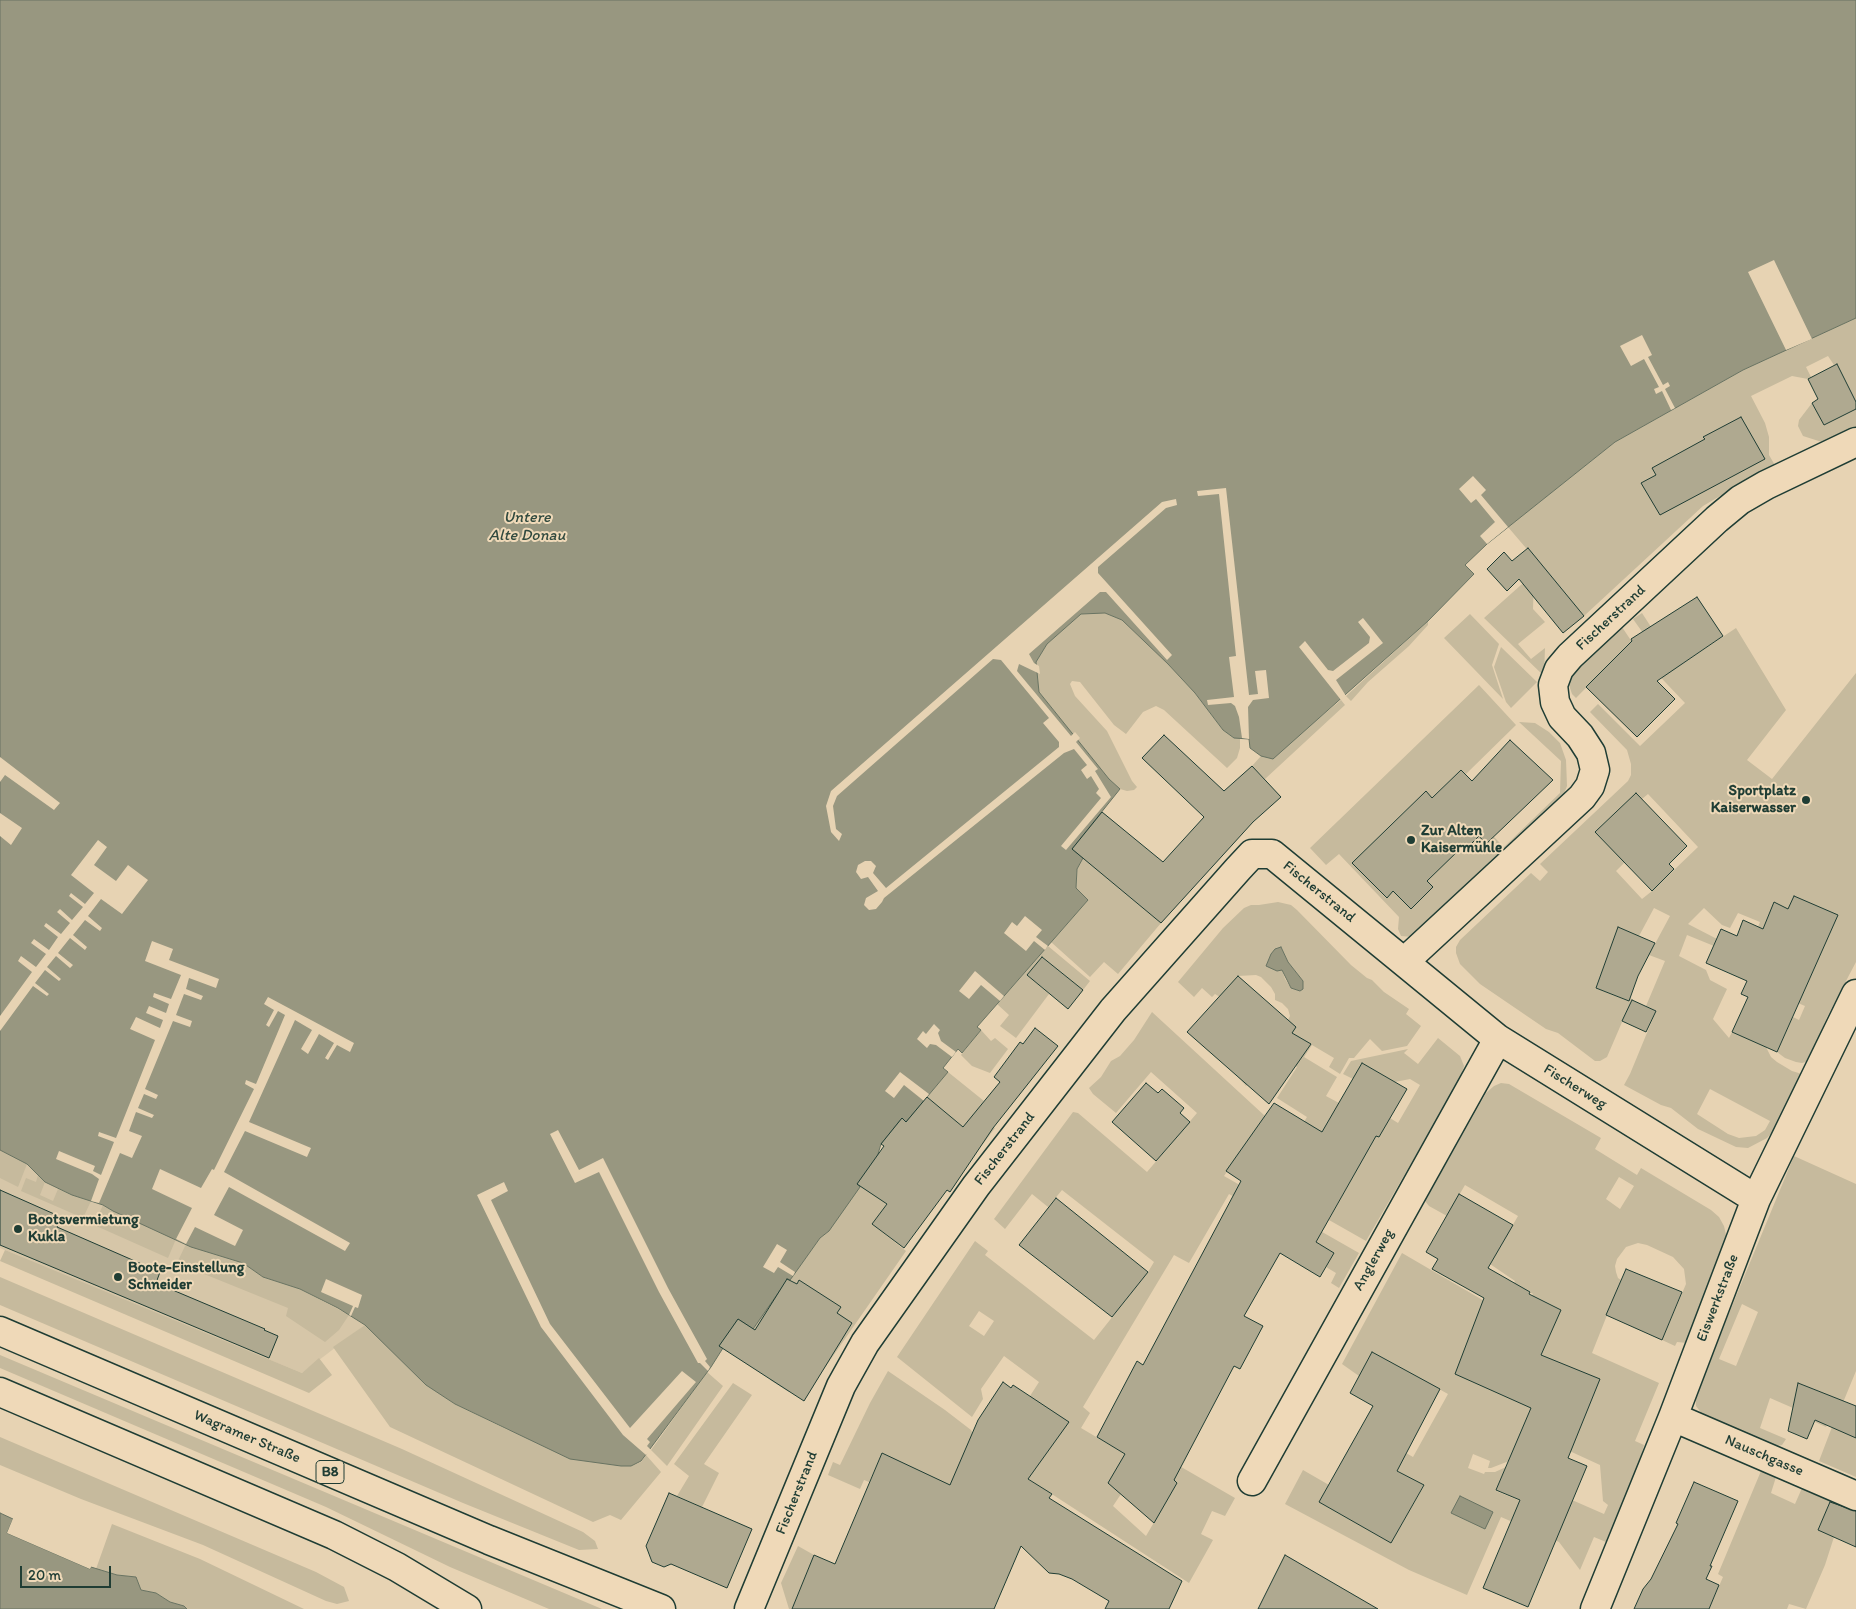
<!DOCTYPE html>
<html>
<head>
<meta charset="utf-8">
<style>
  body { margin:0 }
  #map { position:relative; width:1856px; height:1609px; overflow:hidden; background:#e7d3b3; font-family:Itim,sans-serif }
  canvas { display:block }
  .scale { position:absolute; left:20px; top:1566px; width:91px; height:22px; box-sizing:border-box; border:2px solid #1f3d34; border-top:0; padding-left:6px; font-size:15px; line-height:18px; white-space:nowrap; color:#1f3d34; -webkit-text-stroke:4px #efd9b8; paint-order:stroke }
</style>
</head>
<body>
<div id="map">
<canvas width="1856" height="1609"></canvas>
<div class="scale">20 m</div>
</div>
<script>
const ctx = document.querySelector('canvas').getContext('2d');
ctx.lineJoin = 'round';
function fillPath(path, color) {
  ctx.fillStyle = color;
  ctx.fill(path, 'evenodd');
}
function shape(rows) {
  const path = new Path2D();
  for (const r of rows) {
    path.moveTo(r[0], r[1]);
    for (let i = 2; i < r.length; i += 2) path.lineTo(r[i], r[i + 1]);
  }
  return path;
}
function stroke(path, color, width, dash) {
  ctx.strokeStyle = color;
  ctx.lineWidth = width;
  ctx.lineCap = dash ? 'butt' : 'round';
  ctx.setLineDash(dash || []);
  ctx.stroke(path);
}
function label(font, color, halo, rows, align = 'center') {
  ctx.font = font + ' Itim,sans-serif';
  ctx.lineWidth = 4;
  ctx.setLineDash([]);
  ctx.textBaseline = 'middle';
  ctx.strokeStyle = halo;
  ctx.fillStyle = color;
  for (const [text, x, y, turn = 0] of rows) {
    ctx.save();
    ctx.translate(x, y);
    ctx.rotate((+turn || 0) * Math.PI / 180);
    ctx.textAlign = isNaN(turn) ? turn : align;
    if (halo) ctx.strokeText(text, 0, 0);
    ctx.fillText(text, 0, 0);
    ctx.restore();
  }
}
fillPath(shape([
  [0,1150,27,1164,45,1182,72,1195,103,1205,191,1247,338,1308,365,1325,302,1373,62,1275,0,1248]
]), '#d6c6a8');
fillPath(shape([
  [1856,318,1856,402,1837,364,1834,365,1828,356,1806,367,1811,377,1808,379,1792,376,1751,396,1765,423,1769,437,1769,455,1776,467,1720,496,1703,506,1584,616,1508,527,1615,442,1743,370],
  [1812,403,1824,425,1856,409,1856,429,1825,443,1803,436,1798,426,1799,420],
  [1531,576,1534,579,1533,609,1545,622,1518,644,1531,659,1545,648,1544,676,1484,618],
  [1105,613,1122,620,1168,664,1195,693,1223,730,1234,738,1240,738,1240,748,1237,758,1227,768,1164,710,1156,706,1143,712,1126,734,1114,725,1080,682,1072,681,1070,684,1075,696,1107,731,1132,781,1137,787,1134,790,1127,791,1120,789,1109,779,1039,692,1036,662,1047,644,1081,614],
  [1642,613,1673,661,1682,664,1736,628,1786,710,1747,760,1772,779,1856,673,1856,962,1827,1017,1809,1061,1802,1063,1796,1062,1785,1058,1777,1052,1793,1017,1799,1020,1805,1006,1798,1003,1748,952,1760,922,1738,913,1730,928,1722,925,1704,908,1688,924,1717,939,1714,946,1687,935,1679,956,1706,970,1710,980,1727,989,1713,1019,1729,1038,1732,1032,1766,1047,1771,1057,1777,1062,1792,1071,1802,1074,1774,1130,1767,1138,1748,1148,1736,1147,1698,1129,1671,1108,1661,1105,1624,1085,1630,1074,1656,1011,1646,1006,1665,961,1649,955,1670,916,1654,908,1639,936,1618,927,1596,988,1628,1001,1630,998,1632,999,1607,1057,1600,1061,1595,1061,1558,1033,1546,1029,1480,984,1460,964,1456,953,1456,947,1460,940,1531,873,1540,881,1548,872,1540,864,1628,781,1631,775,1631,764,1627,750,1590,712,1598,704,1640,746,1685,703,1629,644,1576,698,1572,694,1568,682,1576,664,1622,627,1636,648,1648,640,1633,619],
  [1636,793,1642,799,1648,794,1698,847,1652,891,1642,899,1616,871,1625,862,1595,832],
  [1710,1089,1770,1121,1765,1130,1756,1136,1739,1138,1728,1134,1697,1114],
  [1470,614,1499,644,1492,665,1503,699,1444,638],
  [1428,621,1428,625,1409,646,1368,682,1351,701,1346,696],
  [1501,647,1537,682,1511,708,1506,702,1494,667],
  [1479,685,1516,725,1466,774,1461,770,1432,798,1425,792,1353,863,1386,898,1393,891,1411,909,1433,887,1417,870,1461,848,1464,851,1479,836,1486,843,1493,836,1504,847,1560,793,1561,761,1519,722,1535,723,1549,732,1560,743,1566,760,1567,786,1562,799,1413,937,1401,936,1398,929,1399,917,1339,854,1326,865,1310,848],
  [1341,700,1345,705,1265,779,1252,766,1261,756,1264,749,1319,718],
  [1083,858,1161,923,1118,974,1104,962,1090,977,1051,942,1088,900,1076,888,1077,869],
  [1278,902,1291,905,1297,910,1351,965,1367,978,1372,980,1384,992,1409,1009,1406,1014,1421,1026,1407,1046,1382,1051,1370,1039,1354,1058,1349,1058,1340,1074,1329,1067,1334,1058,1312,1045,1304,1057,1337,1077,1326,1096,1339,1103,1334,1112,1379,1137,1390,1118,1398,1123,1420,1085,1410,1079,1395,1082,1362,1063,1353,1079,1343,1074,1351,1061,1408,1049,1404,1053,1418,1064,1438,1038,1460,1056,1464,1066,1460,1079,1366,1241,1329,1220,1356,1171,1270,1178,1307,1117,1277,1098,1297,1067,1279,1052,1246,1086,1238,1077,1288,1020,1290,1016,1288,1009,1282,1003,1275,1000,1275,994,1271,987,1261,977,1256,975,1238,976,1220,997,1215,994,1212,997,1202,988,1194,997,1178,982,1223,928,1244,908,1251,905,1259,905],
  [1281,947,1288,962,1303,981,1300,991,1291,988,1285,979,1282,970],
  [1048,946,1090,981,1083,990,1042,957,1027,975,1049,994,1016,1038,1000,1026,1009,1015,997,1004],
  [1152,1012,1265,1116,1224,1176,1359,1253,1339,1288,1331,1283,1336,1273,1326,1267,1334,1253,1229,1194,1189,1263,1174,1255,1083,1407,1090,1413,1081,1428,1125,1454,1121,1494,1113,1506,1146,1536,1177,1483,1167,1475,1176,1464,1235,1498,1225,1516,1212,1511,1201,1534,1213,1540,1189,1583,1007,1465,1030,1396,1039,1382,1004,1356,981,1389,983,1399,972,1417,897,1357,975,1241,988,1251,985,1255,1094,1340,1148,1272,1154,1262,1062,1190,1048,1207,1032,1194,1005,1229,994,1219,1073,1112,1078,1113,1147,1172,1197,1113,1151,1072,1116,1113,1093,1094,1089,1088,1101,1077,1111,1061,1120,1056,1134,1040],
  [979,1311,994,1321,984,1336,969,1326],
  [981,1030,991,1041,995,1038,1008,1049,990,1073,972,1066,961,1055],
  [948,1072,984,1101,976,1112,995,1128,983,1144,927,1097],
  [1501,1083,1509,1084,1601,1138,1595,1149,1637,1175,1641,1168,1711,1210,1719,1217,1724,1226,1726,1235,1725,1245,1687,1343,1677,1342,1675,1346,1662,1340,1686,1284,1684,1269,1673,1257,1647,1245,1638,1243,1626,1247,1617,1259,1615,1266,1616,1272,1618,1278,1621,1280,1592,1353,1659,1383,1635,1441,1644,1445,1638,1468,1606,1542,1594,1537,1580,1570,1559,1542,1501,1517,1467,1595,1409,1570,1285,1504,1303,1470,1329,1485,1319,1502,1391,1543,1424,1486,1351,1444,1360,1432,1378,1437,1413,1457,1448,1394,1372,1352,1359,1376,1342,1364,1402,1253,1517,1320,1533,1294,1514,1283,1515,1281,1490,1264,1518,1216,1465,1185,1447,1216,1429,1206,1425,1201,1486,1093,1494,1086],
  [1619,1177,1634,1186,1620,1209,1606,1199],
  [1536,1298,1561,1310,1552,1329,1525,1318],
  [1563,1448,1600,1465,1603,1501,1608,1505,1604,1514,1572,1500,1564,1519,1496,1491,1506,1467,1495,1472,1485,1472,1484,1474,1468,1468,1473,1454,1490,1461,1488,1468,1491,1468,1509,1461],
  [0,1150,27,1164,18,1187,0,1178],
  [878,1154,909,1174,872,1224,906,1251,824,1369,809,1360,789,1392,770,1380,789,1351,753,1329,758,1322,758,1316,764,1308,759,1304,766,1293,771,1293,774,1289,774,1273,777,1267,793,1276,820,1238,829,1231,832,1215,849,1194,859,1172,878,1158],
  [787,1279,796,1285,799,1280,841,1307,828,1328,777,1296],
  [1794,1156,1856,1184,1856,1371,1837,1417,1831,1415,1826,1427,1815,1422,1827,1395,1798,1383,1793,1408,1770,1398,1760,1428,1786,1439,1782,1445,1777,1446,1702,1414,1696,1406,1696,1399,1725,1323],
  [1742,1304,1758,1312,1736,1366,1719,1359],
  [38,1175,45,1182,40,1195,53,1201,58,1189,91,1201,83,1218,21,1191,26,1178,36,1182],
  [103,1205,113,1211,176,1239,168,1258,94,1225],
  [186,1244,243,1263,263,1277,300,1289,349,1315,339,1330,325,1342,286,1316,288,1308,177,1263],
  [5,1250,302,1373,319,1358,332,1375,309,1393,0,1261],
  [0,1277,402,1449,583,1532,595,1541,598,1549,579,1550,463,1503,0,1305],
  [370,1315,445,1397,455,1404,508,1430,631,1466,641,1462,646,1455,661,1472,621,1520,610,1515,593,1522,390,1427,333,1347,365,1325],
  [0,1355,602,1609,549,1609,450,1567,326,1507,0,1368],
  [888,1371,945,1410,971,1430,974,1436,932,1528,882,1454,869,1482,864,1480,860,1489,828,1475,833,1462,840,1465,870,1403],
  [707,1372,723,1386,667,1466,651,1450],
  [733,1383,752,1395,704,1464,719,1473,702,1507,677,1496,689,1476,674,1464],
  [1832,1427,1856,1438,1856,1477,1819,1461],
  [0,1437,316,1572,344,1587,349,1601,337,1604,326,1601,203,1545,81,1499,0,1465],
  [1761,1471,1776,1477,1771,1493,1795,1504,1802,1488,1831,1501,1818,1530,1834,1537,1825,1565,1806,1609,1789,1604,1787,1609,1709,1609,1723,1577,1718,1574],
  [112,1524,200,1559,304,1609,187,1609,184,1606,170,1602,156,1593,141,1590,135,1577,117,1575,96,1569],
  [798,1546,814,1555,792,1609,789,1609,781,1583]
]), '#c6ba9d');
const water = shape([
  [0,0,1856,0,1856,318,1743,370,1615,442,1487,544,1465,565,1474,574,1428,621,1273,759,1261,756,1250,748,1249,739,1234,738,1223,730,1195,693,1168,664,1122,620,1105,613,1081,614,1047,644,1036,662,1039,692,1109,779,1120,789,1072,849,1083,858,1077,869,1076,888,1088,900,977,1027,981,1030,962,1053,958,1049,943,1068,948,1072,906,1122,901,1119,881,1144,878,1154,879,1162,857,1184,860,1187,829,1231,820,1238,793,1276,790,1280,788,1279,753,1329,738,1319,720,1346,723,1348,711,1367,641,1461,631,1466,621,1466,570,1459,455,1404,426,1385,365,1325,338,1308,300,1289,263,1277,243,1263,191,1247,113,1211,103,1205,72,1195,45,1182,27,1164,0,1150,0,0],
  [1281,947,1288,962,1303,981,1303,989,1300,991,1291,988,1282,970,1277,971,1266,966,1271,954,1275,949,1281,947],
  [1460,1496,1493,1512,1485,1529,1451,1513,1460,1496],
  [0,1513,13,1519,7,1533,90,1569,91,1567,117,1575,136,1577,141,1590,156,1593,170,1602,184,1606,187,1609,0,1609,0,1513]
]);
fillPath(water, '#989780');
stroke(water, '#687362', 1);
fillPath(shape([
  [1774,260,1812,339,1786,350,1748,272],
  [1642,335,1652,355,1648,357,1663,385,1668,382,1670,386,1665,389,1675,408,1671,410,1662,391,1656,394,1654,389,1659,387,1644,359,1631,366,1620,346],
  [1473,476,1486,490,1481,495,1508,527,1487,544,1480,536,1495,522,1476,499,1471,503,1459,489],
  [1226,488,1249,695,1258,694,1255,671,1266,670,1269,698,1253,700,1248,707,1249,739,1242,738,1239,717,1235,706,1231,703,1208,705,1207,700,1234,697,1229,657,1236,656,1219,494,1198,496,1197,491],
  [1176,499,1177,505,1166,508,1098,567,1098,573,1172,655,1167,660,1106,592,1100,592,1029,654,1034,663,1039,666,1040,674,1019,664,1017,671,1071,736,1075,732,1080,738,1076,742,1098,769,1095,771,1111,797,1066,850,1061,846,1101,798,1096,793,1099,789,1091,776,1087,779,1081,770,1087,765,1074,749,1064,753,884,898,882,902,876,909,869,910,864,905,866,898,878,891,868,877,861,879,856,872,858,865,865,861,871,861,876,866,873,873,886,888,1059,747,1059,742,1043,723,1049,718,1001,660,993,659,837,796,833,806,836,829,842,834,839,841,831,832,826,806,831,791,1162,502],
  [1363,618,1383,643,1336,680,1346,696,1341,700,1299,647,1305,641,1328,670,1333,671,1369,643,1370,637,1358,622],
  [0,757,60,803,54,810,5,775,0,782],
  [0,813,22,828,11,845,0,836],
  [98,840,107,847,94,865,116,881,128,865,148,880,122,914,101,899,88,916,102,928,100,931,85,920,73,935,87,947,85,950,70,938,58,953,73,965,70,968,56,956,47,967,61,979,59,981,45,970,35,983,49,994,47,996,33,986,0,1031,0,1016,32,972,18,961,21,956,36,967,46,954,31,943,34,939,49,950,58,937,44,926,46,923,61,934,70,923,57,912,60,909,72,920,83,907,69,896,71,893,85,904,94,893,71,875],
  [1025,916,1042,930,1036,937,1048,946,1045,950,1034,941,1026,951,1004,933,1012,922,1017,926],
  [152,941,173,949,169,960,219,979,216,988,189,978,186,989,203,996,201,1000,184,994,176,1015,192,1021,190,1027,173,1021,145,1089,158,1095,156,1099,144,1094,138,1108,154,1115,152,1118,136,1112,129,1131,142,1136,132,1158,120,1153,99,1203,91,1201,99,1179,92,1174,56,1159,59,1151,95,1166,93,1171,101,1175,114,1142,98,1136,99,1132,116,1138,155,1040,130,1029,136,1017,160,1028,163,1020,146,1013,149,1006,166,1013,169,1004,153,997,154,993,171,999,181,975,145,961],
  [975,971,1004,996,1000,1001,981,985,969,999,959,991],
  [268,997,354,1043,350,1052,337,1045,328,1060,325,1058,334,1043,319,1034,308,1054,301,1049,312,1030,295,1020,249,1122,311,1148,307,1157,245,1131,224,1172,350,1243,345,1251,229,1187,214,1215,243,1230,235,1246,195,1227,186,1244,176,1239,192,1208,152,1189,160,1169,201,1188,212,1169,214,1170,254,1089,245,1084,246,1080,256,1084,285,1015,278,1011,269,1027,266,1025,274,1010,264,1004],
  [934,1024,940,1030,938,1033,941,1041,956,1052,952,1057,936,1045,930,1044,927,1048,917,1039,923,1031,926,1034],
  [900,1072,929,1094,924,1101,904,1085,894,1098,885,1091],
  [558,1130,579,1170,603,1158,668,1288,707,1359,705,1361,710,1367,708,1371,700,1363,698,1363,659,1292,599,1172,575,1183,550,1134],
  [504,1182,508,1191,491,1200,550,1324,630,1428,682,1371,696,1382,647,1439,650,1442,647,1446,651,1450,646,1455,623,1435,541,1327,477,1195],
  [777,1244,787,1250,780,1262,795,1272,793,1276,778,1267,774,1273,763,1267],
  [326,1279,362,1295,358,1308,355,1307,351,1316,349,1315,353,1306,321,1292],
  [14,1516,15,1519,10,1532,89,1566,92,1565,90,1569,7,1533]
]), '#e7d3b3');
const building = shape([
  [1837,364,1856,402,1856,409,1824,425,1812,403,1818,399,1808,379,1837,364],
  [1741,417,1765,459,1660,515,1641,483,1656,475,1652,468,1705,439,1703,437,1741,417],
  [1528,548,1584,616,1563,633,1519,579,1507,591,1487,569,1504,552,1512,561,1528,548],
  [1697,597,1723,636,1657,681,1675,699,1637,737,1586,687,1632,641,1631,639,1697,597],
  [1164,735,1224,791,1252,766,1281,797,1253,822,1161,923,1072,849,1102,812,1163,862,1204,817,1142,758,1164,735],
  [1510,740,1553,780,1486,844,1479,836,1464,851,1461,848,1427,881,1433,887,1411,909,1393,891,1387,898,1352,863,1426,791,1432,798,1461,770,1472,781,1510,740],
  [1636,793,1687,846,1669,864,1674,869,1652,891,1595,832,1636,793],
  [1794,896,1838,915,1777,1052,1732,1032,1748,997,1741,994,1747,981,1706,963,1721,929,1737,936,1743,920,1763,929,1774,902,1788,909,1794,896],
  [1618,927,1655,943,1638,976,1629,1001,1596,988,1618,927],
  [1042,957,1083,990,1068,1009,1027,975,1042,957],
  [1238,976,1296,1027,1292,1033,1311,1044,1269,1104,1187,1032,1238,976],
  [1632,1000,1656,1011,1646,1032,1622,1021,1632,1000],
  [1035,1028,1058,1046,993,1128,950,1192,947,1190,904,1248,872,1224,887,1204,857,1184,884,1146,881,1144,902,1118,906,1122,927,1097,963,1127,1000,1082,994,1077,1020,1042,1023,1044,1035,1028],
  [1362,1063,1407,1089,1379,1137,1376,1136,1316,1242,1334,1253,1320,1277,1280,1253,1244,1316,1263,1326,1240,1369,1234,1366,1174,1480,1177,1483,1154,1523,1108,1483,1125,1454,1097,1437,1137,1361,1143,1365,1241,1181,1226,1171,1274,1103,1322,1132,1362,1063],
  [1146,1083,1158,1093,1162,1089,1184,1108,1180,1113,1190,1122,1156,1161,1112,1122,1146,1083],
  [0,1190,61,1217,57,1227,160,1272,156,1283,265,1329,264,1330,278,1336,269,1358,0,1245,0,1190],
  [1459,1194,1513,1225,1488,1268,1530,1292,1529,1294,1561,1310,1541,1355,1600,1379,1568,1458,1587,1466,1528,1607,1483,1588,1520,1500,1496,1490,1531,1408,1455,1374,1484,1298,1432,1269,1438,1259,1426,1252,1459,1194],
  [1056,1198,1148,1272,1112,1317,1019,1245,1056,1198],
  [1626,1269,1682,1292,1662,1340,1606,1315,1626,1269],
  [787,1279,797,1284,799,1280,841,1307,837,1313,852,1323,804,1401,719,1346,738,1319,755,1330,787,1279],
  [1372,1352,1440,1389,1397,1471,1424,1485,1391,1543,1319,1502,1373,1406,1350,1393,1372,1352],
  [1003,1382,1011,1388,1013,1385,1069,1422,1028,1479,1052,1494,1049,1498,1182,1581,1169,1609,1105,1609,1109,1601,1072,1579,1059,1574,1049,1573,1021,1546,994,1609,792,1609,814,1555,835,1564,882,1453,950,1485,978,1420,1003,1382],
  [1798,1383,1856,1406,1856,1438,1815,1420,1807,1439,1788,1431,1798,1383],
  [1694,1482,1738,1501,1710,1566,1712,1566,1706,1579,1719,1585,1709,1609,1634,1609,1643,1589,1651,1579,1678,1524,1676,1523,1694,1482],
  [669,1493,752,1529,727,1588,671,1564,664,1567,652,1562,646,1546,669,1493],
  [1830,1502,1856,1511,1856,1547,1818,1530,1830,1502],
  [1285,1555,1378,1609,1258,1609,1285,1555]
]);
fillPath(building, '#afa990');
stroke(building, '#1f3d34', 1);
const minor = shape([
  [1404,962,1498,1039,1756,1199],
  [1673,1417,1856,1496],
  [1252,1481,1498,1039],
  [749,1609,841,1386,865,1343,976,1186,1113,1010,1238,869,1252,854,1272,854,1404,962,1582,797,1590,786,1595,770,1591,753,1580,736,1562,717,1555,702,1553,685,1559,669,1570,656,1717,519,1740,500,1766,485,1856,442],
  [1595,1609,1673,1417,1756,1199,1856,994]
]);
const primary = shape([
  [0,1331,489,1540,661,1609],
  [0,1392,334,1535,397,1567,467,1609]
]);
stroke(minor, '#1f3d34', 31);
stroke(primary, '#1f3d34', 31);
stroke(minor, '#efd9b8', 28);
stroke(primary, '#efd9b8', 28);
for (const [x, y, r, color] of [
  [1806,800,5,"#1f3d34"],
  [1411,840,5,"#1f3d34"],
  [18,1229,5,"#1f3d34"],
  [118,1277,5,"#1f3d34"]
]) {
  const dot = new Path2D();
  dot.arc(x, y, r, 0, 2 * Math.PI);
  ctx.fillStyle = color;
  ctx.fill(dot);
  stroke(dot, '#efd9b8', 2);
}
for (const [x, y, w] of [
  [330,1472,28]
]) {
  const box = new Path2D();
  box.roundRect(x - w / 2, y - 11.5, w, 23, 4);
  ctx.fillStyle = '#efd9b8';
  ctx.fill(box);
  stroke(box, '#1f3d34', 1);
}
label('bold 14px', '#1f3d34', null, [
  ["B8",330,1472]
]);
label('15px', '#1f3d34', '#efd9b8', [
  ["Fischerstrand",1611,618,-43],
  ["Fischerstrand",1319,892,39],
  ["Fischerweg",1575,1087,32],
  ["Fischerstrand",1005,1149,-52],
  ["Anglerweg",1374,1260,-61],
  ["Eiswerkstraße",1718,1298,-69],
  ["Wagramer Straße",247,1437,23],
  ["Nauschgasse",1764,1456,23],
  ["Fischerstrand",797,1493,-68]
]);
label('bold 15px', '#1f3d34', '#efd9b8', [
  ["Sportplatz",1796,791,"right"],
  ["Kaiserwasser",1796,808,"right"],
  ["Zur Alten",1421,831],
  ["Kaisermühle",1421,848],
  ["Bootsvermietung",28,1220],
  ["Kukla",28,1237],
  ["Boote-Einstellung",128,1268],
  ["Schneider",128,1285]
], 'left');
label('italic 16px', '#314a3f', '#efd9b8', [
  ["Untere",527,518],
  ["Alte Donau",527,536]
]);
</script>
</body>
</html>
